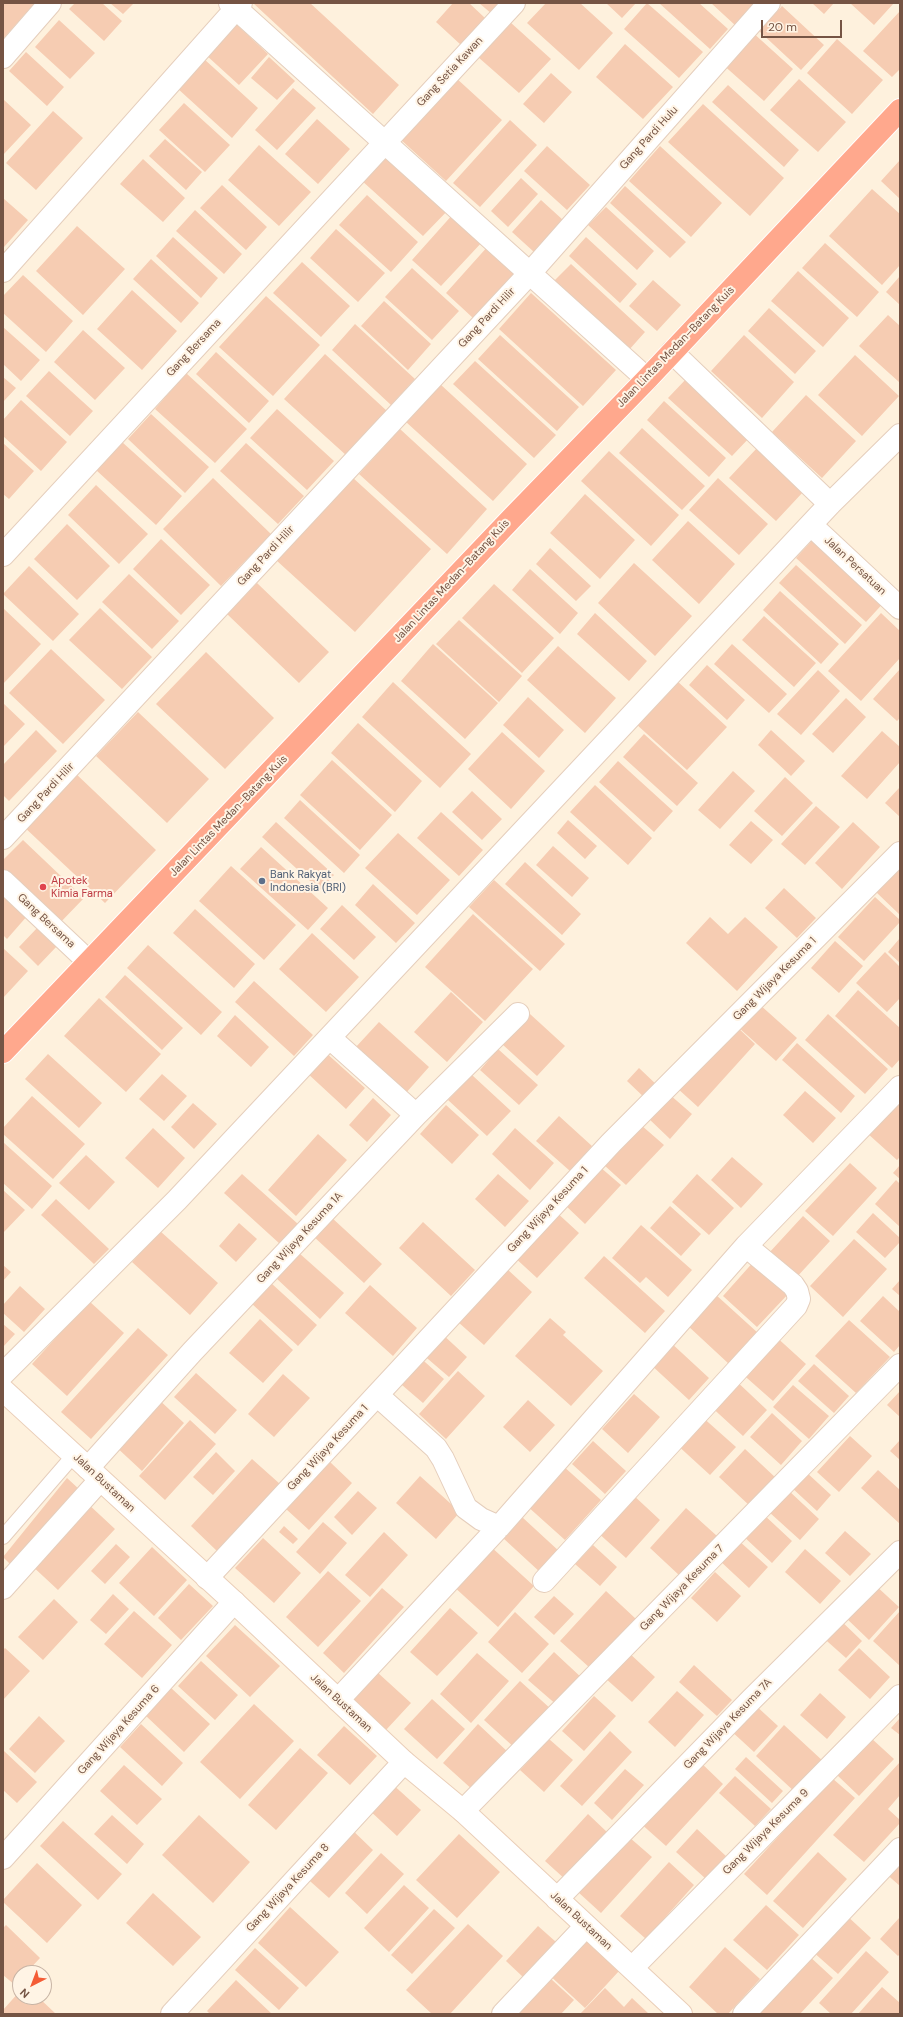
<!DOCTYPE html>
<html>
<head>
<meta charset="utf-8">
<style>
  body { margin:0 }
  #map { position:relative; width:903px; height:2017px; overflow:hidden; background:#fef1dd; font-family:"DM Sans",sans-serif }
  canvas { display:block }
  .frame { position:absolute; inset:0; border:4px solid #755444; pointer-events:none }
  .north { position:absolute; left:12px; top:1965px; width:40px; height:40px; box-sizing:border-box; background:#fff4e5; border:1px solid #c8b4a5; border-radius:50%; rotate:222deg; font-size:11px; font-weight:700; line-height:16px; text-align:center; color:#755444 }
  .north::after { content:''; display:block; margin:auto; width:14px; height:18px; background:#f45c36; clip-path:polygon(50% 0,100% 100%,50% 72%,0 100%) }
  .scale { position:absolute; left:761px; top:20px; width:81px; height:18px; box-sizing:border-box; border:2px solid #755444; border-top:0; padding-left:5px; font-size:12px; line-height:14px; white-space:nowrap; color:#755444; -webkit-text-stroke:3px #fff4e5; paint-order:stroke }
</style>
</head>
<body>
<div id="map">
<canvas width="903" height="2017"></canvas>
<div class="frame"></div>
<div class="north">N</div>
<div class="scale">20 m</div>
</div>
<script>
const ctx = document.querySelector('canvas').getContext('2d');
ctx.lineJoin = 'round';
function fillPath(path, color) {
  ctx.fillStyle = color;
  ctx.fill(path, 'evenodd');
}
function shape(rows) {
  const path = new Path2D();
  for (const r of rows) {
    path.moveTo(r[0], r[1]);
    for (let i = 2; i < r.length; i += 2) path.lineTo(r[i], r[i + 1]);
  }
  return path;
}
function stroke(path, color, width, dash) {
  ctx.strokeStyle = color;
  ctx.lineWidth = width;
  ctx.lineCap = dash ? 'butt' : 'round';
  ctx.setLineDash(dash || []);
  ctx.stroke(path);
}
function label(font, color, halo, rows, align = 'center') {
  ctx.font = font + ' "DM Sans",sans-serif';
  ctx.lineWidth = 4;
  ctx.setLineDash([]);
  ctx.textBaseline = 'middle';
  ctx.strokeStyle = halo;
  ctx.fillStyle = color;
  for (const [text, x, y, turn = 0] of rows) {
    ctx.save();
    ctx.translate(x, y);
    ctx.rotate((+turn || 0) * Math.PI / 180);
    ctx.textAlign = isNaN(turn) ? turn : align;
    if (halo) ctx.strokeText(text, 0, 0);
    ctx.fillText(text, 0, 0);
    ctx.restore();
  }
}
fillPath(shape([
  [3,3,34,4,3,39],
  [75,3,102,3,122,21,104,41,69,9],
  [110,3,134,3,123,14],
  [253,3,310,3,399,85,373,114],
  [453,3,469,3,485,18,461,45,436,22],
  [479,3,502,3,492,14],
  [546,3,580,3,613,33,579,70,527,23],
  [606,3,636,3,622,18],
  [647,3,703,52,679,78,624,29],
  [659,3,699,3,728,29,710,49],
  [711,3,757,3,736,26],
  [812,3,834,3,824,14],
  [850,3,894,3,874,25],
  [782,6,824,45,801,70,759,31],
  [900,11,900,69,892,77,863,51],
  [59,20,95,53,70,79,35,47],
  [510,22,551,59,519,93,478,57],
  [235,23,268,54,239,85,206,55],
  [751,31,793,69,764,101,721,63],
  [837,39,883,80,852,114,807,73],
  [625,44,673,87,643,119,596,77],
  [26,52,64,87,47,106,9,71],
  [269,57,295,81,277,100,251,78],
  [204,59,258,108,232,138,177,88],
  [551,73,572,92,544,123,523,104],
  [455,77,502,120,446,181,399,138],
  [799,79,846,122,818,152,770,110],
  [728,85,799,150,784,167,712,102],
  [293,88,316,108,277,150,255,130],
  [3,99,31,125,3,155],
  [184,103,230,145,205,172,159,130],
  [703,104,784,178,750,216,668,142],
  [53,111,83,138,36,190,6,163],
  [317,119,350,149,318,184,285,154],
  [510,120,537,145,480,207,453,183],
  [165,139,202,172,186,190,149,156],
  [259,145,311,192,279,226,228,180],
  [547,146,590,185,567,210,524,171],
  [660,146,722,203,691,237,629,181],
  [390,147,453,205,423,236,361,180],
  [143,159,185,198,163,222,120,184],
  [900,160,900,199,881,181],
  [521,178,538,194,508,227,491,211],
  [222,185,267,227,246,250,200,208],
  [625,186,686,242,670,258,610,203],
  [872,189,900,214,900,265,882,285,829,236],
  [367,195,418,242,391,272,339,225],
  [3,198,28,220,4,247,3,246],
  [541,200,563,220,534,252,512,232],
  [606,207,654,251,637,270,588,225],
  [195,210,242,254,224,274,176,231],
  [454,213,484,240,441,286,412,260],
  [77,226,125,269,83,315,36,271],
  [336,229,385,273,358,302,310,258],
  [173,237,218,278,201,298,156,256],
  [586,237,637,284,620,303,569,256],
  [825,243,879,292,857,317,802,268],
  [489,245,517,271,473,318,446,293],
  [151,259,199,303,181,323,133,279],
  [302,262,350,306,321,337,273,293],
  [571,264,645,332,628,351,553,282],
  [412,268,459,311,432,340,385,297],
  [798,271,849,318,823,347,771,301],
  [23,275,73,321,46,352,3,313,3,296],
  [900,276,900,305,886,292],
  [653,280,681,305,657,331,629,306],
  [132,290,177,331,142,370,97,329],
  [531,293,616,370,583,406,499,329],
  [266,296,320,345,273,396,219,347],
  [384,301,431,344,408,370,361,326],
  [769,308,816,351,795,374,748,331],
  [888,315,900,326,899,382,859,346],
  [355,324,415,379,391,405,332,350],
  [3,327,40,360,21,381,3,364],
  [83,330,125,368,95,400,54,362],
  [500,335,579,407,557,431,478,359],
  [744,335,794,382,762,418,711,371],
  [216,352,269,401,249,423,196,374],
  [325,354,387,411,347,456,284,399],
  [855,355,899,396,862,436,818,395],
  [475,361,556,435,534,458,453,384],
  [49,371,93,411,70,436,26,396],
  [186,373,247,429,215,463,155,409],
  [3,377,16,388,3,402],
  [687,378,751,436,732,456,668,398],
  [440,384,527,464,493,501,406,422],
  [806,395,856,441,822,478,772,432],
  [21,400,67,442,41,471,3,436,3,420],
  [664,401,726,458,709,477,647,420],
  [277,409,334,461,307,490,250,438],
  [151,414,209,467,185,493,128,439],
  [642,428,705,486,682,510,619,453],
  [400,429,487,509,447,554,359,474],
  [122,442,182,496,156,525,96,470],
  [3,443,34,471,9,499,3,494],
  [246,443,304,496,278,524,220,471],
  [757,448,804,491,776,521,729,478],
  [609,451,679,515,651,546,581,481],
  [352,477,431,549,355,632,276,560],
  [213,478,271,534,221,586,163,529],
  [718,478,768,524,739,555,689,510],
  [96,485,148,534,119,564,68,515],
  [585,494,635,540,600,579,550,533],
  [688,521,735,564,699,604,652,560],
  [67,524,110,566,77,600,34,559],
  [817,535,887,599,866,622,796,558],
  [161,539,210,585,181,615,133,569],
  [550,548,591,586,576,601,536,564],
  [634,563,692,616,655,656,598,603],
  [796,565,862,625,845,644,779,583],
  [29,566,79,614,53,641,3,594],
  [530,569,578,613,560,634,512,590],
  [129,574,179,621,152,649,102,602],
  [257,583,329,652,299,683,227,614],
  [494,584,554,638,522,673,462,618],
  [780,591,839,644,821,664,763,610],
  [3,608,41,644,3,684],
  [100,608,152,657,122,689,69,640],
  [595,613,647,661,629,681,577,634],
  [881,613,900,631,900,658,861,701,828,671],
  [764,616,816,663,794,687,742,640],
  [459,620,522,676,499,702,436,644],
  [433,644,498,703,465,739,401,681],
  [732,644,787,694,769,713,714,664],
  [558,646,616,698,585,733,527,680],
  [51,649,105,700,63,744,9,693],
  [206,652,274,718,225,769,156,704],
  [707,665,745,700,727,720,689,685],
  [900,669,900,718,897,721,873,699],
  [818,670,840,691,801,735,777,714],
  [676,680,727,727,687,770,636,724],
  [393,682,471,754,440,788,362,717],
  [528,697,564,730,539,758,503,725],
  [846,698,866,717,833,753,812,734],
  [3,703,25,724,3,747],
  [138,712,209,779,167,823,96,756],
  [358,723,422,781,395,812,331,753],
  [36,730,57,751,9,801,3,795,3,765],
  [771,730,805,761,791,776,758,745],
  [882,731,900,747,900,762,867,799,841,776],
  [502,732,545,771,511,809,468,769],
  [644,734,698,783,677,806,623,757],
  [332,760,392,815,360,850,300,795],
  [618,761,673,811,654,832,599,782],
  [73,771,156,850,105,903,22,825],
  [733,771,755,791,720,829,698,810],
  [785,777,813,803,782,836,754,811],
  [595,785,652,838,628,865,570,812],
  [900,787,900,817,885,803],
  [472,791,502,819,482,840,452,812],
  [300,800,360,855,344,873,284,818],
  [816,806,840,827,805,865,781,844],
  [441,812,483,850,459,876,417,838],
  [568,820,597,846,585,859,557,833],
  [751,821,773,840,751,864,729,845],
  [276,822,334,875,320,890,262,837],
  [853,822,880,847,842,889,815,863],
  [398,833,450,880,417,915,365,868],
  [23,840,84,898,56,927,3,876,3,860],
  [553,846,589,878,572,897,536,865],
  [261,847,328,908,308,930,240,869],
  [525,862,581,914,562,935,505,884],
  [900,865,900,915,876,892],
  [231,866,296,925,264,960,199,901],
  [494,880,565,944,540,971,469,907],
  [373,884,415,923,396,943,355,905],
  [784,888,816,918,797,938,765,908],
  [3,892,28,915,7,939,3,935],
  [875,897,900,920,900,922,864,961,838,937],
  [342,905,376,937,354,960,320,929],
  [195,909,255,964,234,988,173,933],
  [473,914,533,969,485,1021,425,967],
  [710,917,728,934,745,917,778,947,737,991,686,943],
  [38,927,58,945,38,966,19,947],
  [312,933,359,977,326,1012,279,969],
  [900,938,900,963,888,952],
  [835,941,863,966,839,993,811,968],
  [148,945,222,1012,201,1035,127,968],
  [3,948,28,971,3,998],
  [885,952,900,967,900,998,887,1012,856,983],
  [125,975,183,1028,162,1050,105,997],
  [254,981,313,1035,294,1056,235,1002],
  [858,990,900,1028,900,1059,892,1068,835,1016],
  [451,992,483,1022,447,1062,414,1032],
  [99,998,161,1054,126,1092,64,1036],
  [759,1004,797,1038,776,1061,738,1027],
  [530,1014,565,1046,537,1076,502,1044],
  [828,1014,888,1069,865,1094,805,1040],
  [235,1015,269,1047,251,1067,217,1036],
  [379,1022,429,1067,405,1094,355,1048],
  [735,1025,755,1044,698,1107,677,1088],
  [797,1043,855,1096,841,1113,782,1060],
  [498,1049,538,1085,519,1105,480,1070],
  [324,1051,365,1088,346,1109,306,1072],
  [48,1054,102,1103,79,1128,25,1079],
  [639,1068,659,1087,647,1100,627,1081],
  [162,1074,187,1096,164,1121,139,1099],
  [472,1075,511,1111,487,1136,448,1100],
  [805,1091,836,1118,813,1143,783,1115],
  [669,1094,692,1114,670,1139,647,1117],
  [32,1096,85,1144,53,1179,3,1134,3,1128],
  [900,1096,900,1157,897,1160,867,1133],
  [373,1098,391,1115,367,1142,349,1125],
  [193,1103,217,1124,194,1149,171,1127],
  [446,1105,479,1135,452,1164,420,1134],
  [559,1116,592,1146,570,1171,536,1141],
  [641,1125,664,1145,626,1185,604,1165],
  [153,1128,185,1158,158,1188,125,1158],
  [515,1128,554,1163,530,1190,492,1154],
  [318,1134,347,1160,296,1216,268,1190],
  [3,1142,52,1186,32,1209,3,1183],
  [86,1155,115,1182,89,1210,59,1183],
  [732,1157,763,1184,741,1208,711,1180],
  [850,1163,877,1188,833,1236,805,1211],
  [900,1165,900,1179,893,1173],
  [600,1167,621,1185,585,1224,565,1205],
  [242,1174,298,1224,280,1244,224,1193],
  [498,1174,529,1201,505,1227,475,1199],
  [697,1174,734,1208,709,1235,672,1202],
  [896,1180,900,1184,900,1227,875,1204],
  [3,1190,25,1210,3,1233],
  [56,1199,109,1249,94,1264,41,1215],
  [670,1206,701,1234,681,1256,650,1228],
  [554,1210,579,1233,537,1278,512,1255],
  [873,1213,900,1238,900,1242,885,1258,856,1232],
  [803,1216,830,1241,795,1279,768,1254],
  [331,1217,382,1264,364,1283,313,1236],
  [423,1222,475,1270,451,1296,399,1248],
  [239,1223,257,1239,236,1262,219,1246],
  [641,1225,692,1270,668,1297,646,1277,640,1283,612,1258],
  [160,1231,218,1283,190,1315,132,1262],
  [854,1239,887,1269,843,1317,810,1286],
  [299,1253,344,1293,320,1319,276,1278],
  [604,1256,665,1311,645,1333,584,1278],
  [756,1259,791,1291,757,1327,723,1296],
  [3,1265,11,1272,3,1281],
  [507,1269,532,1292,484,1345,458,1322],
  [900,1280,900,1296,892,1289],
  [271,1283,317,1325,298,1346,251,1303],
  [370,1285,417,1328,393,1356,345,1313],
  [20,1286,45,1309,24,1332,3,1313,3,1305],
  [715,1294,758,1333,729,1364,687,1325],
  [883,1296,900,1312,900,1345,894,1352,860,1321],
  [89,1301,124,1333,67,1396,32,1364],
  [550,1318,566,1332,563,1335,603,1371,571,1406,515,1356],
  [260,1319,293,1350,263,1383,229,1353],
  [849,1320,890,1357,856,1393,815,1356],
  [3,1324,15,1334,3,1347],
  [138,1328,168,1355,91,1439,61,1412],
  [440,1332,467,1357,449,1377,421,1353],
  [773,1334,806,1364,773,1401,739,1371],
  [669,1341,709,1378,689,1400,649,1363],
  [416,1354,444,1379,423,1403,395,1379],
  [814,1364,849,1396,834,1413,798,1381],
  [458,1371,485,1396,446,1439,419,1414],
  [196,1373,237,1410,215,1434,174,1397],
  [283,1374,310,1398,274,1437,248,1414],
  [732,1377,767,1410,743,1436,707,1403],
  [793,1385,829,1416,809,1439,773,1407],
  [900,1391,900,1417,887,1405],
  [634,1394,660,1417,628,1453,602,1429],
  [156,1397,184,1423,142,1471,113,1444],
  [528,1400,555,1425,530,1452,503,1427],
  [772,1413,802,1441,781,1465,750,1437],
  [700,1415,736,1447,710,1475,675,1443],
  [190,1420,216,1444,165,1500,139,1476],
  [850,1436,872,1456,839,1492,817,1472],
  [900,1440,900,1460,890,1451],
  [593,1441,626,1471,605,1494,572,1464],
  [745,1449,777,1479,751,1507,719,1477],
  [216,1452,235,1471,213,1495,193,1477],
  [252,1459,280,1484,218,1552,191,1526],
  [329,1461,352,1483,309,1530,286,1509],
  [562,1465,601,1500,565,1540,526,1505],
  [878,1470,900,1490,900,1524,861,1488],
  [805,1471,831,1495,817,1511,791,1487],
  [420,1476,460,1512,436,1539,396,1503],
  [67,1478,80,1490,11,1565,3,1557],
  [788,1490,819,1519,800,1540,769,1512],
  [358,1491,377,1508,352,1535,334,1517],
  [631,1493,660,1520,626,1558,596,1531],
  [86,1502,115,1529,58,1590,29,1563],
  [686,1508,717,1536,680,1576,650,1548],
  [762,1513,792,1541,772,1563,742,1535],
  [522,1517,560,1552,541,1573,503,1538],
  [323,1522,347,1543,320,1574,296,1552],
  [284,1526,298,1539,293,1544,279,1532],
  [845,1531,871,1554,850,1576,825,1553],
  [384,1532,408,1555,370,1597,345,1575],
  [263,1538,301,1573,274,1603,235,1568],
  [738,1540,768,1567,749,1588,719,1560],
  [116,1544,130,1557,105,1584,91,1571],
  [489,1545,534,1586,498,1627,452,1585],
  [593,1545,617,1567,600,1586,575,1564],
  [152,1547,187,1580,154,1616,119,1583],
  [805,1549,841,1581,820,1604,785,1572],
  [328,1571,361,1601,318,1647,286,1617],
  [715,1572,741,1596,717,1622,691,1598],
  [189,1584,213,1606,181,1640,158,1618],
  [874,1584,899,1607,869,1640,845,1617],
  [382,1588,404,1607,344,1673,323,1653],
  [606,1591,636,1619,590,1668,560,1641],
  [113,1594,129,1609,106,1634,90,1620],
  [554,1596,574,1614,554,1635,534,1617],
  [54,1599,78,1622,43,1660,18,1637],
  [450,1608,478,1633,437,1676,410,1652],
  [134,1611,172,1645,142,1678,104,1644],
  [900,1611,900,1666,873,1641],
  [515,1612,549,1644,522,1673,488,1642],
  [836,1616,862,1641,846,1658,819,1634],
  [235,1625,280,1666,250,1697,206,1656],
  [5,1648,30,1671,3,1700,3,1650],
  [859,1648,890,1677,870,1699,838,1670],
  [554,1652,583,1679,558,1706,528,1680],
  [628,1652,655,1677,632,1702,605,1678],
  [477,1653,509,1681,471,1723,440,1694],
  [201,1661,238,1695,215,1720,178,1686],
  [694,1665,732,1700,717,1716,679,1682],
  [377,1672,411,1703,386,1730,352,1700],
  [520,1681,552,1710,516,1749,484,1720],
  [170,1687,210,1724,184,1752,145,1715],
  [677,1691,704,1715,675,1747,648,1722],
  [820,1693,846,1717,827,1739,800,1715],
  [594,1696,616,1716,584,1751,562,1731],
  [432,1699,465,1729,437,1759,404,1729],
  [753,1703,778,1726,754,1752,729,1729],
  [254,1704,294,1741,240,1799,200,1762],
  [39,1716,65,1741,35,1773,9,1749],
  [900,1718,900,1735,891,1728],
  [141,1724,183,1763,162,1786,120,1747],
  [478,1724,509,1753,474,1791,443,1763],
  [784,1725,824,1762,796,1793,756,1756],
  [344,1726,377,1756,350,1785,317,1755],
  [610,1731,632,1752,582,1806,560,1786],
  [871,1738,894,1759,859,1796,837,1775],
  [549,1739,573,1760,544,1792,520,1770],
  [300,1748,328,1773,276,1830,248,1805],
  [4,1751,37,1782,17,1803,3,1790],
  [746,1757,783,1791,772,1803,735,1769],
  [697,1759,723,1784,666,1846,639,1822],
  [900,1762,900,1795,888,1809,900,1820,900,1823,864,1862,833,1835],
  [124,1765,162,1799,137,1825,100,1791],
  [625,1769,644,1785,612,1820,594,1803],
  [735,1776,771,1809,755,1826,719,1793],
  [832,1778,855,1798,767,1895,744,1874],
  [390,1782,421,1810,397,1836,367,1808],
  [588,1814,608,1833,566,1880,545,1861],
  [112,1815,144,1844,127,1864,94,1834],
  [199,1815,250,1862,213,1903,162,1855],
  [63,1821,122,1874,98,1900,40,1846],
  [347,1825,373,1850,329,1898,302,1874],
  [697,1829,727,1857,706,1879,676,1852],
  [459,1834,500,1872,457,1918,416,1880],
  [629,1837,652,1857,601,1913,578,1892],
  [818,1852,847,1879,803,1928,773,1901],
  [381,1853,404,1874,367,1914,345,1893],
  [900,1855,900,1886,884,1872],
  [669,1862,694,1885,646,1939,620,1916],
  [37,1863,82,1905,47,1943,3,1902,3,1900],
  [404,1885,429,1908,389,1952,364,1928],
  [153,1893,201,1937,173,1966,126,1923],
  [766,1905,799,1935,767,1970,733,1940],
  [290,1907,339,1952,306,1987,258,1943],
  [434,1909,455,1928,412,1974,391,1955],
  [845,1914,871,1938,838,1974,812,1951],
  [900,1917,900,1954,898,1956,880,1939],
  [468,1924,503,1956,450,2014,432,2014,406,1990],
  [6,1925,40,1958,26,1973,20,1973,20,1980,15,1985,3,1975,3,1928],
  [538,1926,556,1942,523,1977,506,1961],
  [580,1936,619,1971,585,2008,546,1972],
  [725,1947,760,1979,728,2014,718,2014,689,1987],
  [255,1948,299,1988,279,2010,235,1970],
  [866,1951,889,1972,851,2014,831,2014,819,2003],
  [808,1955,833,1978,800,2014,754,2014],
  [550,1978,574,2000,561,2014,517,2014],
  [236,1980,272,2014,210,2014,207,2011],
  [882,1987,900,2003,900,2014,858,2014],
  [605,1988,624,2007,632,1998,649,2014,580,2014],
  [20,1991,20,1997,38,1997,56,2014,3,2014,3,2010]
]), '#f6ccb2');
const lane = shape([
  [3,1537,74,1455]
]);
const street = shape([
  [230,3,647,379],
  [3,57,50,3],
  [3,271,241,3],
  [672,352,830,504],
  [811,525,900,608],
  [3,555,514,3],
  [3,838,530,273,769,3],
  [3,881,89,962],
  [330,1038,416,1115],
  [3,1374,177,1200,830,504,900,435],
  [377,1395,436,1448,443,1459,466,1508,481,1519,499,1527],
  [88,1468,192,1352,416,1115,518,1014],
  [207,1578,611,1143,900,853],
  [544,1581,796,1306,799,1299,797,1291,793,1285,746,1246],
  [3,1588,100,1480],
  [338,1700,499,1527,746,1246,900,1087],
  [463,1811,900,1365],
  [3,1858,234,1602],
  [557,1899,752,1699,900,1552],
  [632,1968,900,1696],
  [172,2014,404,1762],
  [503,2014,586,1926],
  [744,2014,900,1849]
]);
const secondary = shape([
  [3,1390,234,1602,404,1762,463,1811,681,2014]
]);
const highway = shape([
  [3,1052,512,518,647,379,900,110]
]);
stroke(lane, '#e5cebc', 16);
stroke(street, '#e5cebc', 24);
stroke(secondary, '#eaceb8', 24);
stroke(highway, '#fff', 24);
stroke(lane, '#fff', 14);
stroke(street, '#fff', 22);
stroke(secondary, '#fff', 22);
stroke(highway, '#ffa88d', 22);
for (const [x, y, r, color] of [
  [262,881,4,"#5c6f8a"],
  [43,887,4,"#e0444e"]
]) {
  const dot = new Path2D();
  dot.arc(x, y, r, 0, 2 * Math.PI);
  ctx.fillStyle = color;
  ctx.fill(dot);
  stroke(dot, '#fff4e5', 1.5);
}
label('11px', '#755444', '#fff4e5', [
  ["Gang Setia Kawan",450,72,-47],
  ["Gang Pardi Hulu",649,138,-48],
  ["Gang Pardi Hilir",487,318,-47],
  ["Jalan Lintas Medan–Batang Kuis",676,347,-46],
  ["Gang Bersama",194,348,-47],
  ["Gang Pardi Hilir",266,556,-47],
  ["Jalan Persatuan",855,566,43],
  ["Jalan Lintas Medan–Batang Kuis",452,581,-47],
  ["Gang Pardi Hilir",46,793,-47],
  ["Jalan Lintas Medan–Batang Kuis",229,816,-46],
  ["Gang Bersama",46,921,43],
  ["Gang Wijaya Kesuma 1",775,979,-45],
  ["Gang Wijaya Kesuma 1",548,1210,-47],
  ["Gang Wijaya Kesuma 1A",300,1238,-47],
  ["Gang Wijaya Kesuma 1",328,1448,-47],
  ["Jalan Bustaman",104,1483,43],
  ["Gang Wijaya Kesuma 7",682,1588,-46],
  ["Jalan Bustaman",341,1703,43],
  ["Gang Wijaya Kesuma 7A",728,1724,-46],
  ["Gang Wijaya Kesuma 6",119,1730,-48],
  ["Gang Wijaya Kesuma 9",766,1832,-45],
  ["Gang Wijaya Kesuma 8",288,1888,-47],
  ["Jalan Bustaman",581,1921,43]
]);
label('11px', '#4e5e75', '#fff4e5', [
  ["Bank Rakyat",270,875],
  ["Indonesia (BRI)",270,888]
], 'left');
label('11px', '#be3a42', '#fff4e5', [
  ["Apotek",51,881],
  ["Kimia Farma",51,894]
], 'left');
</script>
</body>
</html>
